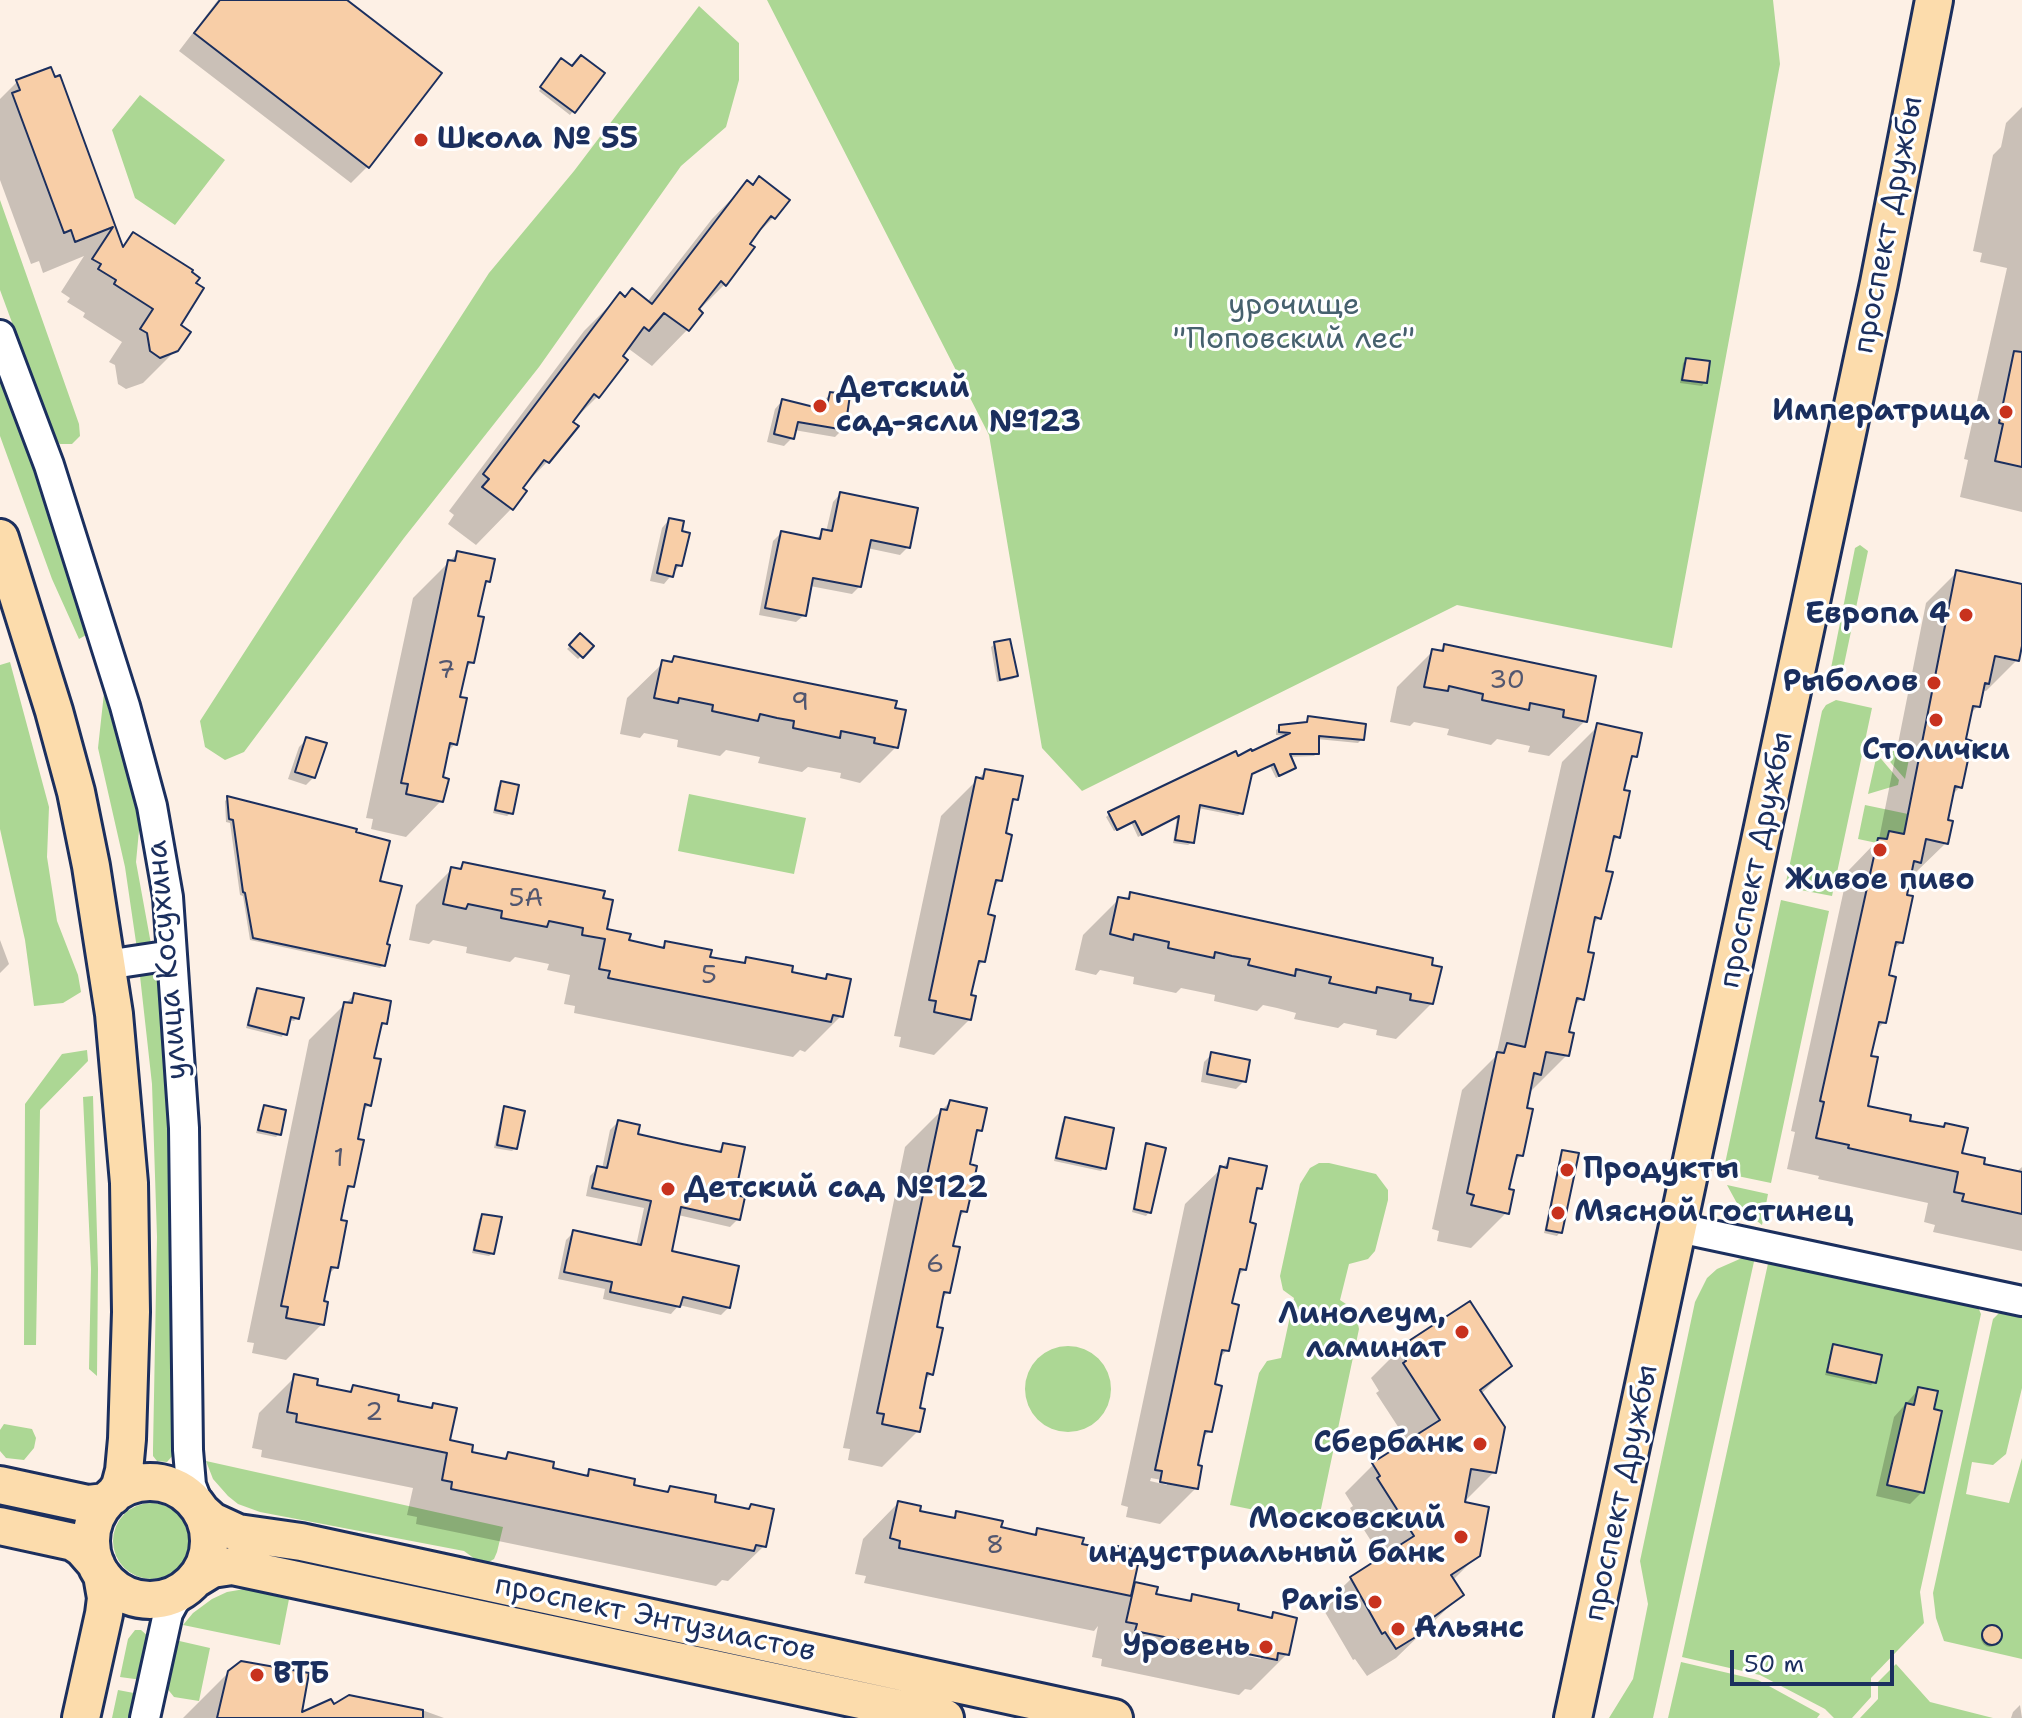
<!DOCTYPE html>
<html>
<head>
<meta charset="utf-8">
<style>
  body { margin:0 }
  #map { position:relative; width:2022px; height:1718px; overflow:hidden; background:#fdf0e5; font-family:"Shantell Sans",sans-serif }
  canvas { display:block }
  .scale { position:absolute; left:1730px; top:1650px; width:164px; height:36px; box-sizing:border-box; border:4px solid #1b2f5e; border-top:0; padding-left:10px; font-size:24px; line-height:28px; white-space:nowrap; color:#1b2f5e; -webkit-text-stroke:6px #fff; paint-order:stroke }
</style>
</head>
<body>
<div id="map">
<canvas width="2022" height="1718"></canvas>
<div class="scale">50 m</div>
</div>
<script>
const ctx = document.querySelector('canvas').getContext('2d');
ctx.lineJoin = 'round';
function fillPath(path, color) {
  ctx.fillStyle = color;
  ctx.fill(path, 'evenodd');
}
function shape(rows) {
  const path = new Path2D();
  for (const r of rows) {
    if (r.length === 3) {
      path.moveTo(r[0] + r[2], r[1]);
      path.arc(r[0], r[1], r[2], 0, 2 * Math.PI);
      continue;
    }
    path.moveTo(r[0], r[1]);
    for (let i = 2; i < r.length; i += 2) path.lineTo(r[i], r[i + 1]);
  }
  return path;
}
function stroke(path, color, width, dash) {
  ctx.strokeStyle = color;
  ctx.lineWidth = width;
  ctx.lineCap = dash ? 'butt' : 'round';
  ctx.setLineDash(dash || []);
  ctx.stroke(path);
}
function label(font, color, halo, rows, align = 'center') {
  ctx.font = font + ' "Shantell Sans",sans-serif';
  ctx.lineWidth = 6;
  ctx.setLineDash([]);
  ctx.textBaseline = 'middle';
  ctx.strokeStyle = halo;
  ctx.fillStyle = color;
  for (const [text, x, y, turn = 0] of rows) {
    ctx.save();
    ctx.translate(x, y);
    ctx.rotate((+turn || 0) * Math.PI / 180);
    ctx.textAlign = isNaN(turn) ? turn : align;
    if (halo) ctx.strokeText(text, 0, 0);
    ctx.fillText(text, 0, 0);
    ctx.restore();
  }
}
fillPath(shape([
  [767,0,1773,0,1780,64,1672,648,1457,605,1082,791,1042,748,989,435],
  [699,6,739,43,739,80,726,127,681,166,539,367,404,538,244,752,225,760,205,747,200,721,489,273,574,171],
  [140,95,225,160,175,225,135,198,112,130],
  [0,200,79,424,80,436,72,444,60,444,55,439,0,290],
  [0,374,42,487,88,634,79,639,52,579,0,436],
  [1860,545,1868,551,1842,674,1838,678,1830,673,1855,548],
  [10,662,49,807,47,857,57,921,78,975,81,992,63,1003,34,1006,25,940,0,829,0,665],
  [104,693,140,820,136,862,151,944,137,949,125,867,98,748],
  [1836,700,1872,708,1832,896,1785,887,1822,711,1826,705],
  [1878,748,1910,754,1905,779],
  [1877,754,1899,780,1898,785,1868,794],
  [689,794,806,818,794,874,678,851],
  [1865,805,1908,814,1906,825,1914,827,1912,836,1889,831,1887,839,1878,838,1877,843,1858,839],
  [1781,900,1829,911,1771,1183,1723,1173],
  [159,965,164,982,174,1169,174,1454,167,1462,157,1461,153,1456,153,1449,157,1237,152,1084,140,976,144,969],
  [87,1050,88,1061,40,1110,36,1345,24,1345,25,1104,62,1054],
  [93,1096,98,1269,97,1376,89,1369,91,1269,83,1097],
  [1319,1163,1329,1163,1376,1174,1388,1190,1388,1200,1375,1251,1368,1259,1349,1264,1340,1300,1355,1310,1359,1329,1318,1523,1230,1505,1259,1373,1267,1361,1281,1358,1294,1298,1283,1290,1280,1276,1300,1184,1310,1168],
  [1727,1185,1768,1194,1762,1225,1739,1207],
  [1755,1257,1653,1718,1609,1718,1633,1679,1648,1604,1640,1561,1695,1302,1707,1278,1717,1269,1742,1258],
  [1769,1259,1976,1303,1981,1314,1920,1592,1924,1623,1871,1678,1871,1697,1852,1718,1834,1718,1825,1709,1760,1675,1682,1657],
  [2002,1310,2022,1312,2022,1388,2006,1454,1993,1465,1972,1462,1966,1494,2009,1503,2022,1458,2022,1659,1944,1641,1936,1618,1933,1593,1993,1319],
  [1068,1389,43],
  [4,1424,32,1429,36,1438,34,1448,24,1460,6,1458,0,1451,0,1430],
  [206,1461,503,1527,497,1552,494,1559,487,1563,479,1562,464,1551,260,1512,238,1504,228,1496,213,1479],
  [151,1541,38],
  [262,1586,290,1594,280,1645,183,1625,193,1613,212,1599,227,1592],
  [135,1630,141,1630,149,1637,142,1680,120,1677,128,1639],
  [175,1640,210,1648,199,1701,174,1697,166,1687],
  [1681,1662,1758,1680,1820,1714,1817,1718,1668,1718],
  [1896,1664,1930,1702,1993,1718,1860,1718,1878,1699,1878,1682],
  [118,1690,139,1694,134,1718,112,1718]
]), '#acd794');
fillPath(shape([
  [218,0,344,0,368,166,351,183,179,51],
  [558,64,573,111,570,115,539,91],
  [58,78,121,247,133,235,178,326,176,350,143,383,126,389,118,384,115,365,109,362,122,342,83,317,85,313,67,302,70,298,61,292,84,256,43,273,39,261,31,264,0,180,0,99,17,82],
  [2022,107,2022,512,1960,497,1968,460,1964,459,2007,268,1980,262,1982,253,1973,251,1993,155,2001,147,2006,123],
  [747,183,774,217,747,244,725,284,698,311,701,313,687,330,652,366,629,349,621,357,598,396,571,423,547,462,521,489,524,491,511,509,476,545,448,524,454,515,449,511,584,331,620,295,624,299,647,302,712,219],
  [1686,360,1705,382,1702,386,1680,383,1683,363],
  [830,394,843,429,835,437,794,430,792,438,784,446,767,442,775,409,782,401,821,410,823,402],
  [840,494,908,547,900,555,867,548,860,586,852,594,810,586,804,615,796,622,759,615,773,541,781,533,815,540,823,532,826,532,833,502],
  [669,520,680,565,664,584,650,581,662,528],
  [458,553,488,581,482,587,476,617,472,662,464,670,458,698,455,744,446,753,440,779,441,801,406,837,371,829,373,819,366,818,413,598],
  [1957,572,2022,586,2022,649,2017,660,1986,691,1981,690,1978,706,1969,715,1960,787,1951,796,1946,821,1946,843,1915,873,1910,872,1904,896,1902,942,1892,951,1887,977,1884,1022,1875,1032,1869,1057,1865,1107,1908,1122,1941,1129,1945,1125,1960,1155,1982,1166,2015,1173,2022,1167,2022,1251,1933,1232,1935,1225,1924,1222,1928,1203,1818,1179,1819,1176,1787,1169,1795,1132,1791,1131,1848,871,1879,839,1926,603],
  [580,636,591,646,578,659,567,649],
  [995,644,1016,676,1013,679,997,682,991,647],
  [1445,646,1585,721,1549,756,1528,752,1530,746,1497,739,1491,745,1447,735,1449,729,1414,722,1410,726,1390,722,1397,687,1433,651,1438,652],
  [675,658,894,702,896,747,860,783,840,778,841,773,808,767,802,772,758,763,760,757,726,750,720,756,677,747,678,740,644,733,640,738,620,734,627,698,663,663,669,664],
  [1309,718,1362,739,1358,743,1317,739,1317,753,1314,756,1289,757,1294,768,1291,771,1276,778,1270,766,1249,776,1241,813,1238,816,1198,808,1192,842,1188,845,1173,843,1177,817,1138,837,1131,822,1114,831,1106,817,1110,814,1289,736,1276,735,1276,730,1280,727,1305,724],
  [1598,726,1635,756,1628,762,1622,792,1618,837,1609,846,1599,918,1592,925,1582,998,1573,1007,1567,1034,1567,1055,1531,1091,1529,1091,1521,1155,1513,1164,1507,1190,1507,1212,1471,1248,1437,1241,1439,1231,1432,1229,1462,1090,1496,1056,1562,762],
  [307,739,314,777,306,785,288,779,299,747],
  [986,771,1016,799,1010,805,1003,835,1000,880,992,889,986,916,983,961,975,970,969,997,970,1019,934,1055,899,1047,901,1037,894,1036,941,816],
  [502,784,511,813,507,816,493,813,498,787],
  [228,798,377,882,384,946,384,965,380,968,250,940,243,896,240,895,230,823,226,822,225,801],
  [464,864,627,942,660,949,666,943,708,958,741,965,747,959,789,974,823,981,828,976,841,1016,805,1052,800,1050,793,1057,574,1013,575,1006,564,1004,570,975,547,970,549,964,515,957,510,962,466,953,467,947,433,940,429,944,409,940,416,905,452,869,458,870],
  [1131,894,1431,959,1432,1003,1396,1039,1376,1035,1377,1030,1344,1023,1338,1028,1294,1019,1296,1013,1277,1008,1263,1005,1257,1011,1214,1001,1215,995,1181,988,1176,993,1133,984,1134,977,1100,970,1096,975,1075,970,1083,935,1119,899,1125,900],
  [0,940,9,964,0,973],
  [258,990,297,1018,294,1021,289,1020,282,1037,246,1028,254,993],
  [354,995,385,1023,378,1030,372,1059,369,1105,361,1113,352,1186,344,1194,338,1222,336,1267,327,1276,321,1303,322,1324,286,1360,252,1353,254,1343,247,1342,309,1040],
  [1212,1054,1244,1081,1236,1089,1201,1082,1204,1062],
  [950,1102,980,1130,974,1136,968,1166,965,1211,957,1220,951,1247,948,1292,940,1301,931,1374,923,1382,917,1409,918,1431,882,1467,848,1460,850,1449,843,1448,905,1147],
  [264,1107,279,1134,276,1137,256,1133,261,1111],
  [505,1108,515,1148,512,1151,494,1148,502,1112],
  [1065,1120,1104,1168,1101,1171,1054,1161,1062,1123],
  [618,1122,635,1136,716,1153,724,1145,738,1219,730,1227,678,1215,669,1253,729,1307,721,1315,679,1305,671,1314,603,1299,605,1289,558,1279,566,1240,574,1232,636,1246,644,1208,586,1196,590,1176,598,1168,602,1169,610,1130],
  [1147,1146,1149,1212,1146,1216,1132,1212,1144,1149],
  [1563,1152,1560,1232,1557,1236,1544,1233,1560,1155],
  [1230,1160,1260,1188,1254,1194,1247,1224,1245,1269,1236,1278,1230,1305,1227,1350,1219,1359,1213,1386,1210,1431,1201,1439,1196,1467,1196,1488,1160,1524,1126,1517,1128,1507,1121,1505,1185,1204],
  [1151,1478,1167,1481,1167,1485,1150,1481],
  [482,1216,493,1253,489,1256,472,1253,479,1219],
  [1834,1346,1874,1382,1871,1385,1825,1375,1831,1349],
  [1399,1350,1509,1366,1480,1395,1494,1472,1462,1504,1478,1555,1452,1581,1461,1595,1396,1658,1367,1676,1355,1659,1353,1660,1322,1607,1351,1579,1382,1558,1350,1508,1353,1506,1345,1493,1373,1465,1408,1442,1376,1393,1379,1391,1371,1378],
  [295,1377,314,1386,348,1393,353,1387,396,1403,430,1410,434,1405,448,1442,470,1453,503,1460,509,1455,550,1470,584,1477,589,1471,632,1487,665,1494,670,1488,713,1503,747,1511,751,1506,764,1546,728,1581,722,1580,716,1586,416,1524,417,1517,407,1515,413,1488,261,1457,262,1450,252,1448,259,1413],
  [1919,1389,1922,1492,1910,1504,1876,1496,1894,1417],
  [898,1503,918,1512,951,1519,957,1514,999,1529,1032,1536,1038,1530,1080,1546,1114,1553,1118,1548,1131,1589,1135,1584,1154,1596,1187,1602,1193,1596,1235,1612,1269,1619,1274,1615,1287,1654,1251,1690,1245,1689,1239,1695,1101,1666,1102,1659,1092,1657,1098,1626,1094,1631,864,1583,866,1576,855,1574,863,1539],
  [1237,1650,1261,1655,1261,1659,1234,1653],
  [1990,1638,9],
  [229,1672,299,1715,333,1706,349,1697,422,1710,444,1718,183,1718],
  [2020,1705,2022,1718,2011,1718,2013,1712]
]), '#0003');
const building = shape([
  [220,0,347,0,442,73,369,168,194,33,220,0],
  [581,55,605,73,575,113,540,87,561,58,572,66,581,55],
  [51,67,55,77,60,75,123,247,133,232,193,270,192,272,200,278,196,283,204,288,181,325,191,332,178,351,160,358,150,351,147,333,140,329,153,309,114,284,116,280,98,269,101,264,92,259,113,227,75,242,71,230,64,233,12,93,20,90,16,80,51,67],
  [759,176,790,200,775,219,771,216,760,230,750,244,755,247,726,286,721,281,699,309,703,313,689,331,664,313,649,331,644,327,623,356,628,360,599,398,594,394,573,422,579,426,549,463,544,460,523,488,527,491,513,510,482,487,489,479,483,474,620,292,625,297,632,288,652,304,747,180,753,185,759,176],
  [2014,351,2022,352,2022,467,1995,461,2003,424,1999,423,2014,351],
  [1686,358,1710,361,1707,383,1682,380,1686,358],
  [830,392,850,395,845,430,798,422,794,439,774,434,782,399,826,410,830,392],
  [840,492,918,508,910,548,871,540,861,587,813,578,806,616,765,608,781,531,820,539,822,529,832,531,840,492],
  [669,518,684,521,682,531,690,533,682,566,676,565,673,577,657,573,669,518],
  [457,551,495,559,490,582,486,581,478,616,484,617,474,663,468,662,460,697,467,698,457,745,450,743,443,777,449,779,443,802,406,794,408,784,401,783,448,560,455,561,457,551],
  [1956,570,2022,584,2022,646,2019,661,1995,656,1989,684,1985,683,1980,707,1973,706,1966,739,1972,741,1962,788,1955,786,1948,820,1953,821,1948,844,1926,839,1921,863,1914,861,1907,895,1913,896,1903,943,1896,942,1889,975,1896,977,1886,1023,1879,1022,1871,1056,1878,1057,1868,1106,1911,1115,1910,1121,1944,1127,1945,1123,1968,1128,1962,1153,1985,1158,1984,1164,2022,1172,2022,1214,1962,1201,1964,1194,1954,1192,1958,1172,1848,1148,1849,1145,1816,1138,1824,1102,1820,1101,1878,838,1887,839,1889,831,1904,834,1956,570],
  [580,633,594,646,583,658,569,645,580,633],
  [1010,639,1018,676,1000,680,994,642,1010,639],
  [1444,644,1596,676,1587,722,1563,717,1564,710,1530,703,1529,710,1482,700,1483,694,1449,686,1448,691,1424,687,1432,649,1443,651,1444,644],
  [674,656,897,701,895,708,906,710,898,748,874,743,875,738,841,731,840,738,793,728,794,721,777,718,760,714,758,721,712,711,713,705,679,698,678,703,654,698,662,660,672,662,674,656],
  [1308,716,1366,724,1364,740,1319,736,1319,754,1290,754,1296,768,1279,776,1274,764,1252,774,1243,814,1200,805,1194,843,1175,840,1179,816,1142,835,1135,821,1117,830,1108,812,1236,751,1238,756,1251,749,1252,751,1290,733,1279,732,1279,725,1307,722,1308,716],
  [1597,723,1642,733,1637,757,1632,756,1624,790,1630,791,1620,838,1614,836,1610,854,1606,871,1613,872,1601,919,1595,917,1588,952,1594,953,1584,1000,1577,998,1569,1032,1574,1033,1569,1056,1546,1052,1541,1075,1534,1073,1527,1108,1533,1109,1523,1156,1517,1155,1509,1189,1514,1190,1509,1214,1471,1205,1474,1195,1467,1193,1497,1052,1504,1053,1507,1043,1525,1047,1597,723],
  [306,737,327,743,315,778,295,772,306,737],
  [985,769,1023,776,1018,800,1013,799,1006,833,1012,835,1002,881,996,880,988,914,995,916,985,962,979,961,971,995,976,996,971,1020,934,1012,936,1001,929,1000,976,777,983,779,985,769],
  [501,781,519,785,513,814,495,810,501,781],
  [227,796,357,829,356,832,390,841,380,881,402,886,387,944,390,945,385,966,253,938,245,893,243,892,233,820,229,819,227,796],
  [463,862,605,891,603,898,613,900,607,929,631,934,629,940,664,948,665,941,712,950,710,957,745,963,746,957,793,966,792,972,826,979,827,974,851,979,843,1017,833,1015,831,1022,608,978,610,971,599,969,605,939,582,935,583,928,549,921,547,927,501,918,502,911,468,904,466,909,443,904,451,867,461,869,463,862],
  [1130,892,1433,958,1432,965,1442,967,1433,1004,1410,1000,1411,994,1377,987,1376,993,1329,983,1331,977,1313,973,1296,969,1295,976,1248,965,1250,959,1232,956,1215,952,1214,958,1168,948,1169,942,1134,934,1133,940,1110,934,1118,897,1129,899,1130,892],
  [257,988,304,998,299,1019,291,1017,287,1035,248,1025,257,988],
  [354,993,391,1001,387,1024,382,1023,374,1058,381,1059,371,1106,365,1104,358,1139,364,1140,354,1187,348,1186,341,1220,347,1221,338,1268,331,1267,324,1301,328,1302,324,1325,286,1318,288,1307,281,1306,344,1002,352,1003,354,993],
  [1211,1052,1250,1060,1246,1082,1207,1074,1211,1052],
  [950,1100,987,1108,982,1131,977,1130,970,1164,977,1166,974,1181,967,1212,961,1211,953,1246,960,1247,950,1293,944,1292,937,1327,943,1328,933,1375,927,1373,920,1408,925,1409,920,1432,882,1424,884,1414,877,1413,941,1109,947,1110,950,1100],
  [264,1105,286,1110,281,1135,258,1130,264,1105],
  [504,1106,525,1111,517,1149,497,1145,504,1106],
  [1065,1117,1114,1128,1106,1169,1056,1158,1065,1117],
  [618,1120,640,1125,638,1134,682,1144,721,1152,723,1143,745,1147,735,1195,745,1197,740,1220,681,1207,672,1251,739,1266,730,1308,683,1297,680,1307,610,1292,612,1282,564,1272,573,1230,641,1245,651,1201,592,1188,597,1166,607,1168,618,1120],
  [1146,1143,1166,1148,1151,1213,1134,1209,1146,1143],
  [1562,1150,1579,1153,1562,1233,1546,1230,1562,1150],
  [1229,1158,1267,1166,1262,1189,1257,1188,1250,1222,1256,1224,1246,1270,1240,1269,1232,1303,1239,1305,1229,1351,1222,1350,1215,1384,1222,1386,1212,1432,1205,1431,1198,1465,1202,1466,1198,1489,1160,1482,1162,1471,1155,1470,1220,1166,1227,1168,1229,1158],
  [482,1214,502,1217,494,1254,474,1250,482,1214],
  [1470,1301,1512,1366,1480,1390,1505,1427,1496,1473,1471,1469,1465,1502,1489,1507,1480,1556,1451,1575,1464,1595,1424,1624,1427,1630,1396,1649,1385,1632,1382,1634,1350,1577,1414,1536,1377,1478,1380,1476,1372,1463,1440,1420,1403,1363,1406,1361,1398,1348,1470,1301],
  [1833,1344,1882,1355,1876,1383,1827,1372,1833,1344],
  [294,1374,318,1379,317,1385,351,1392,353,1385,399,1395,398,1401,432,1408,433,1403,457,1408,450,1440,473,1445,472,1452,506,1459,508,1452,554,1462,553,1468,588,1476,589,1469,635,1479,634,1485,668,1492,670,1486,716,1495,715,1502,749,1509,751,1504,774,1509,766,1547,756,1545,754,1551,451,1489,452,1482,442,1480,447,1453,296,1422,297,1414,287,1412,294,1374],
  [1918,1387,1938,1391,1934,1409,1942,1411,1924,1493,1887,1485,1906,1403,1914,1405,1918,1387],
  [898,1501,921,1506,920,1511,955,1518,956,1511,1003,1521,1001,1527,1036,1535,1037,1528,1084,1538,1082,1544,1117,1551,1118,1546,1141,1551,1131,1596,899,1548,900,1541,890,1538,898,1501],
  [1135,1582,1158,1587,1156,1594,1191,1601,1192,1594,1239,1604,1238,1610,1272,1618,1273,1612,1297,1618,1289,1655,1278,1653,1277,1660,1135,1631,1137,1624,1126,1622,1135,1582],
  [1992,1635,10],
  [241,1661,309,1673,302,1712,331,1699,334,1704,349,1695,423,1710,423,1718,217,1718,228,1671,241,1661]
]);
fillPath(building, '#f8cea7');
stroke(building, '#1b2f5e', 2);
const minor = shape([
  [0,335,49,465,125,706,152,806,168,897,184,1128,188,1450,191,1485,201,1511],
  [106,965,172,955],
  [1679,1228,2022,1301],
  [145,1718,168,1613,174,1602,189,1585]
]);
const major = shape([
  [0,538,54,711,76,792,91,866,114,1014,129,1183,131,1312,127,1439,124,1471,120,1486,113,1496],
  [150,1541,59],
  [0,1485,88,1504,106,1502],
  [201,1511,212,1521,238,1533,301,1542,1114,1718],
  [0,1526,73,1542,82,1548,96,1564],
  [194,1580,212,1569,232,1566,945,1718],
  [81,1718,104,1614,106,1598,102,1575],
  [1573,1718,1879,283,1934,0]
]);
stroke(minor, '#1b2f5e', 34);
stroke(major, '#1b2f5e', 42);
stroke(minor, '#fff', 28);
stroke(major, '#fcdcac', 36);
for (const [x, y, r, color] of [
  [421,140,8,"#c8321e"],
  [820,406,8,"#c8321e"],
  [2006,412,8,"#c8321e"],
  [1966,615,8,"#c8321e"],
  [1934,683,8,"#c8321e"],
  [1936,720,8,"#c8321e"],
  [1880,850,8,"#c8321e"],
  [1567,1170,8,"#c8321e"],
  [668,1189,8,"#c8321e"],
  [1558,1213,8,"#c8321e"],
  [1462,1332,8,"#c8321e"],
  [1480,1444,8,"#c8321e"],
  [1461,1537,8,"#c8321e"],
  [1375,1602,8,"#c8321e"],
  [1398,1629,8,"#c8321e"],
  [1266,1647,8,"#c8321e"],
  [257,1675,8,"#c8321e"]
]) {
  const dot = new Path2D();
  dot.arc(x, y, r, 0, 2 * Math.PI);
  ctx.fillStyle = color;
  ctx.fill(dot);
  stroke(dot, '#fff', 3);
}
label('26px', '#525770', null, [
  ["7",446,671],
  ["30",1507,681],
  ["9",800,703],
  ["5А",526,899],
  ["5",709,976],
  ["1",339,1159],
  ["6",935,1265],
  ["2",374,1413],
  ["8",995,1546]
]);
label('bold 30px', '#1b2f5e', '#fff', [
  ["Школа № 55",437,140,"left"],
  ["Детский",836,389,"left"],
  ["сад-ясли №123",836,423,"left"],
  ["Императрица",1990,412],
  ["Европа 4",1950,615],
  ["Рыболов",1918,683],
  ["Столички",1936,751,"center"],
  ["Живое пиво",1880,881,"center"],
  ["Продукты",1583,1170,"left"],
  ["Детский сад №122",684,1189,"left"],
  ["Мясной гостинец",1574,1213,"left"],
  ["Линолеум,",1446,1315],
  ["ламинат",1446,1349],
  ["Сбербанк",1464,1444],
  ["Московский",1445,1520],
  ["индустриальный банк",1445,1554],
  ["Paris",1359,1602],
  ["Альянс",1414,1629,"left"],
  ["Уровень",1250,1647],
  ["ВТБ",273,1675,"left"]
], 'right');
label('30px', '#1b2f5e', '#fff', [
  ["проспект Дружбы",1889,225,-79],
  ["проспект Дружбы",1757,860,-78],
  ["улица Косухина",168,960,-95],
  ["проспект Дружбы",1622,1493,-78],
  ["проспект Энтузиастов",655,1619,12]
]);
label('30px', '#46616e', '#fff', [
  ["урочище",1294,306],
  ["\"Поповский лес\"",1294,340]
]);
</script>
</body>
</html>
